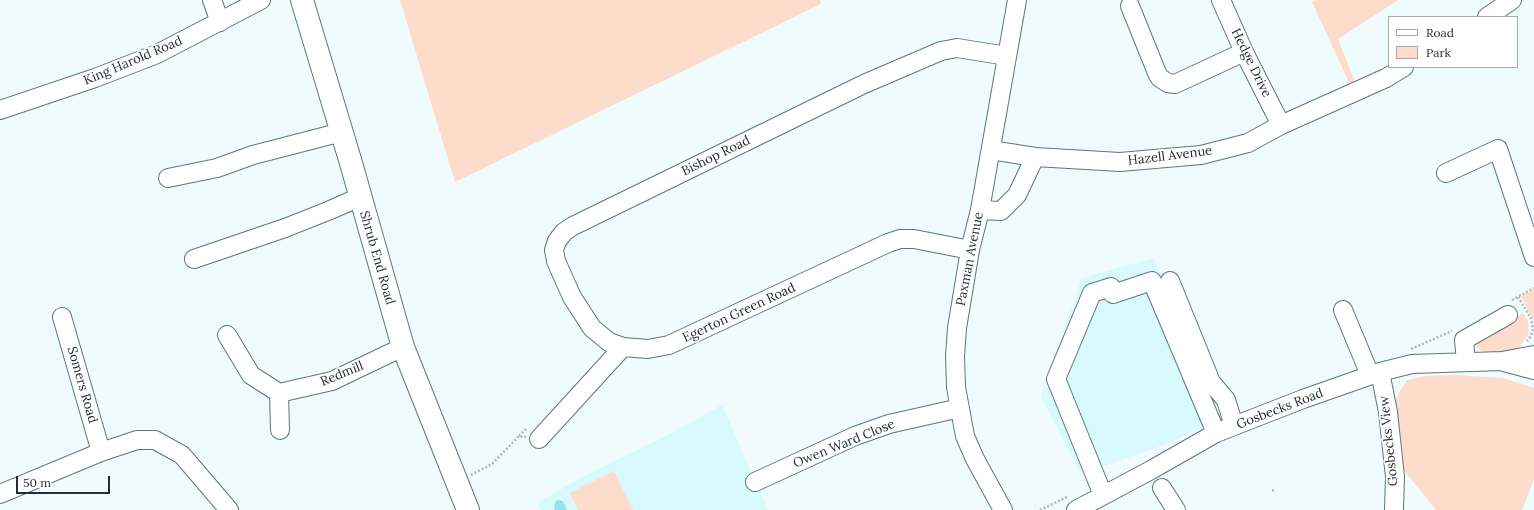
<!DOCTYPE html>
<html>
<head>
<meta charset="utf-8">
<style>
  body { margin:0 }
  #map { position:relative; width:1534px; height:510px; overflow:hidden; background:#effbfd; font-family:Lora,serif }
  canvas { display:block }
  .legend { position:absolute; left:1388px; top:16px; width:130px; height:52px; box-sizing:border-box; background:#fff; border:1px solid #a7abac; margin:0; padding:5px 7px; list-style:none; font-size:12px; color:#222e30 }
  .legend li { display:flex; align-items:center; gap:8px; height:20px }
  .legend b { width:20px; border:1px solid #a7abac }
  .scale { position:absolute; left:16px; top:476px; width:94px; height:18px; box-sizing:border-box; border:2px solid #222e30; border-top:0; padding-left:5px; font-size:12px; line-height:14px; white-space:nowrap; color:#222e30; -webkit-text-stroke:3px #fff; paint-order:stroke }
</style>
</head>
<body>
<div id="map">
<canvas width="1534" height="510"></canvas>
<ul class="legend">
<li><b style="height:5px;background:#fff"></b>Road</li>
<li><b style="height:11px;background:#fddccc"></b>Park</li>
</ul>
<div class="scale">50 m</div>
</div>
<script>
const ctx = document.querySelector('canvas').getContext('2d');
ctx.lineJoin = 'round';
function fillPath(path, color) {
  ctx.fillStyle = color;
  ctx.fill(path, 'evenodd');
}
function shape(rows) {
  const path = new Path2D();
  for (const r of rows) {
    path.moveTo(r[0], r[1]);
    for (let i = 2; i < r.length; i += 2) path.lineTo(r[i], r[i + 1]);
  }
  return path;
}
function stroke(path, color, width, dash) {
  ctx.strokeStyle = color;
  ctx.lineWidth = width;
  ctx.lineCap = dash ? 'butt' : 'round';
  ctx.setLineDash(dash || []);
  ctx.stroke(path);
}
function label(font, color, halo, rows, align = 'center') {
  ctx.font = font + ' Lora,serif';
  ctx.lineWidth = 3.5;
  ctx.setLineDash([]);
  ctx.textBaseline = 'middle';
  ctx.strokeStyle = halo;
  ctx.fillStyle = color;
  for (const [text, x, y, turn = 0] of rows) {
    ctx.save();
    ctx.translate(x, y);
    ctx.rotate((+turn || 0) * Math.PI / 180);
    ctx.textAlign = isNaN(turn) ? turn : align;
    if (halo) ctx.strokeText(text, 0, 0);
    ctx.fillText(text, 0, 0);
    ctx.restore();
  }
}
fillPath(shape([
  [1154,258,1218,420,1167,444,1081,474,1041,397,1082,278],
  [722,405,768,510,541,510,537,503,579,479,670,434]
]), '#d8f9fe');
fillPath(shape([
  [400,0,820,0,821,4,455,182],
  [1316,0,1398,0,1338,39,1357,87,1352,89,1312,2],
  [1534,289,1534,321,1521,296],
  [1523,313,1528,321,1529,333,1517,351,1487,352,1482,351,1477,347,1476,342,1477,337],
  [1454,375,1503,378,1534,388,1534,479,1522,510,1436,510,1399,464,1394,405,1399,393,1407,380,1426,376],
  [614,471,633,510,578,510,570,493]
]), '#fddccc');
fillPath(shape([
  [557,500,563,501,567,510,554,510,555,503]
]), '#94e4f0');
const minor = shape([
  [212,0,220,22],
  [1221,0,1244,52,1281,125],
  [1130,6,1157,73,1160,78,1168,83,1175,84,1244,52],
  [1487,17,1512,0],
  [0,110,95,78,157,54,261,0],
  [991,150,1035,157,1120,162,1201,155,1248,143,1281,125,1386,78,1404,67],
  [1446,173,1498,149,1534,257],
  [168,178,217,168,253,155,342,132],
  [980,210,1001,211,1017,195,1035,157],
  [194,259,285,228,328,211,360,197],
  [1170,281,1211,382,1226,400,1234,426],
  [1343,310,1370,375],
  [62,317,101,452],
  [227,335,251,375,279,393,332,381,403,347],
  [623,347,609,342,592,328,572,297,556,261,554,250,557,241,564,232,573,226,864,84,941,51,957,48,1007,56],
  [1466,362,1464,340,1508,315],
  [1504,362,1534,370],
  [1380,372,1388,412,1395,477,1394,510],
  [279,393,280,430],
  [539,439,623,347,648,349,669,345,888,243,900,239,914,239,970,250],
  [755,482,855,436,889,424,960,408],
  [1162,488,1176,510],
  [0,494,101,452,137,440,155,440,182,455,229,510],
  [1103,495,1056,379,1092,293,1111,287,1113,294,1152,281,1216,433],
  [1003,510,975,459,965,436,956,387,955,356,957,328,970,250,980,210,1017,0],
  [1076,510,1151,470,1216,433,1303,399,1380,372,1412,364,1502,361,1534,355]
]);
const major = shape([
  [302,0,351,163,403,347,468,510]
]);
stroke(minor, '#5b777c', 20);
stroke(major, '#5b777c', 24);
stroke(shape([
  [1518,297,1531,318,1533,329,1531,336,1527,341],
  [1512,300,1534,288],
  [1411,349,1452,331],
  [519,436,527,428],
  [471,475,492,464,519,436,526,437],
  [1272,490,1276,491],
  [1040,510,1067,497]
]), '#aebabc', 2.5, [2, 2]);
stroke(minor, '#fff', 18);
stroke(major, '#fff', 22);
label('13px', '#222e30', '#fff', [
  ["King Harold Road",133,61,-23],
  ["Hedge Drive",1251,63,64],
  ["Bishop Road",716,156,-26],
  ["Hazell Avenue",1170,156,-7],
  ["Shrub End Road",377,258,74],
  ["Paxman Avenue",970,259,-79],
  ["Egerton Green Road",739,313,-25],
  ["Redmill",342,374,-22],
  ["Somers Road",82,385,74],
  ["Gosbecks Road",1280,409,-21],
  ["Gosbecks View",1389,441,-96],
  ["Owen Ward Close",844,444,-22]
]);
</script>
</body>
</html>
